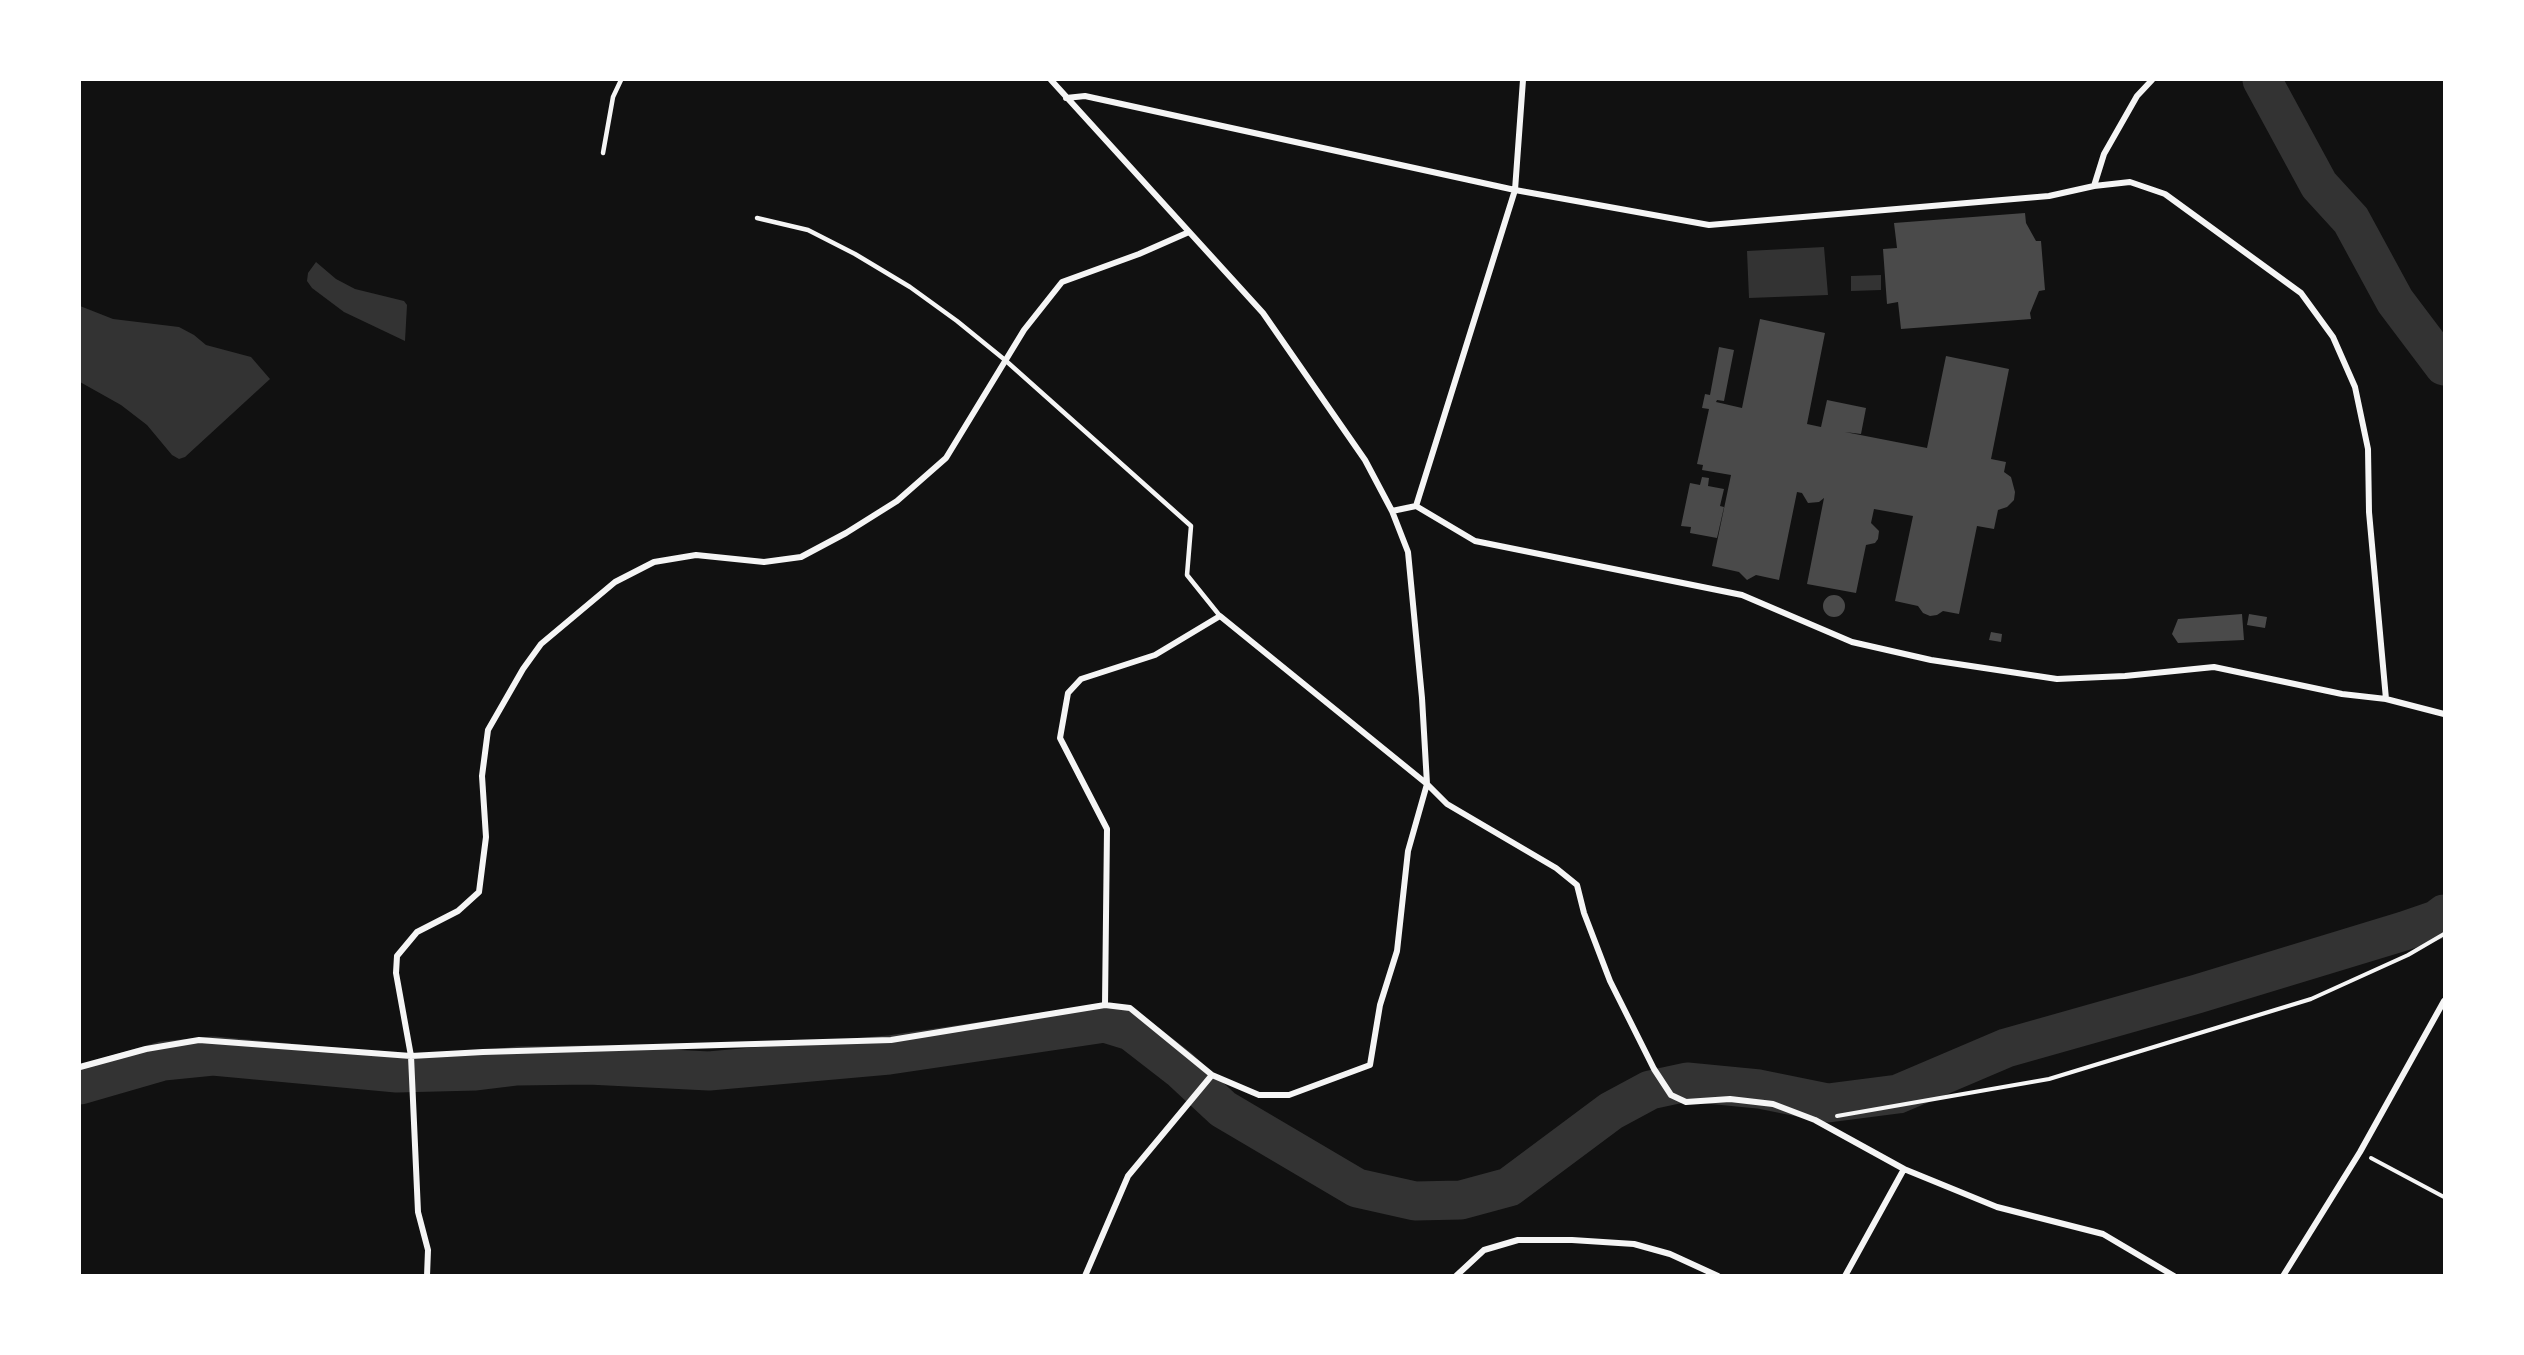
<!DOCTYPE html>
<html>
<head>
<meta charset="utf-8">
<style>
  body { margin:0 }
  #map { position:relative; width:2524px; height:1355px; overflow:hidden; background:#111; font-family:Helvetica,sans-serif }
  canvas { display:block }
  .frame { position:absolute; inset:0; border:81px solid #fff; pointer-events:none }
</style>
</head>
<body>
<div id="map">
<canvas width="2524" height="1355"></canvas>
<div class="frame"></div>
</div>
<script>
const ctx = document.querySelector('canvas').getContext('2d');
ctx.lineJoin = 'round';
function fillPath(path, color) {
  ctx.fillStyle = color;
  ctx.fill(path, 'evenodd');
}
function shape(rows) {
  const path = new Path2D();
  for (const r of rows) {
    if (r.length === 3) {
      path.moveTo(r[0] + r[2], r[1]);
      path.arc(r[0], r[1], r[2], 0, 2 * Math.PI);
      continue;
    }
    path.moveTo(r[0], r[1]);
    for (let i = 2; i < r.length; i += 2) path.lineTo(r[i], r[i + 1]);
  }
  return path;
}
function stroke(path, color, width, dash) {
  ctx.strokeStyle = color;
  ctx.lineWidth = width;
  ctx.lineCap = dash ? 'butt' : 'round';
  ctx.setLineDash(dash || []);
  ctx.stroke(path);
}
fillPath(shape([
  [1824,247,1828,295,1749,298,1747,251],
  [316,262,336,279,355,289,404,301,407,305,405,341,344,312,312,288,307,281,308,273],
  [1881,275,1881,290,1851,291,1851,276],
  [80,306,113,319,179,327,194,335,206,345,251,357,270,379,185,457,179,459,172,455,147,425,121,405,80,382]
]), '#333');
stroke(shape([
  [2262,80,2319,185,2351,220,2395,301,2444,366],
  [80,1085,163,1061,213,1056,397,1073,476,1071,517,1066,589,1065,709,1071,889,1055,1105,1023,1131,1031,1180,1069,1223,1109,1357,1188,1415,1201,1461,1200,1509,1187,1611,1111,1650,1090,1687,1082,1759,1089,1828,1103,1898,1094,2006,1048,2197,994,2404,931,2436,920,2444,914]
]), '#333', 39);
fillPath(shape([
  [2025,213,2026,223,2036,241,2041,241,2045,290,2039,291,2030,313,2031,319,1901,329,1898,302,1887,304,1883,249,1897,248,1894,223],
  [1760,319,1825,333,1807,424,1821,427,1827,400,1866,408,1861,434,1845,432,1927,448,1946,356,2009,369,1991,459,2006,462,2004,472,2011,477,2015,492,2014,500,2007,507,1998,510,1994,529,1977,526,1959,614,1943,611,1937,615,1930,616,1923,613,1918,606,1895,601,1913,516,1874,509,1871,523,1879,531,1878,539,1875,543,1866,545,1856,593,1807,584,1824,498,1819,502,1808,503,1802,493,1797,492,1779,580,1756,575,1747,580,1739,572,1712,566,1731,475,1702,470,1703,465,1697,464,1709,409,1702,408,1705,394,1710,395,1719,347,1734,350,1724,401,1717,400,1716,402,1742,408],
  [1702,477,1709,478,1708,486,1724,489,1720,506,1724,507,1717,538,1690,533,1691,527,1681,526,1690,483,1700,485],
  [1834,606,11],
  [2242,614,2244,640,2178,643,2172,634,2178,619],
  [2249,614,2267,617,2265,628,2247,625],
  [1991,632,2002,634,2001,642,1989,640]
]), '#4a4a4a');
stroke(shape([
  [1837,1116,2049,1079,2311,999,2408,955,2444,934],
  [2371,1158,2444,1197]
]), '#f5f5f5', 4);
stroke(shape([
  [603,153,613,97,621,80],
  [757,218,808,230,855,254,910,287,957,321,1005,360,1191,526,1187,575,1220,616]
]), '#f5f5f5', 4.5);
stroke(shape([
  [1066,98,1085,96,1515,190,1709,225,2049,196,2094,186,2130,182,2165,194,2301,293,2333,337,2355,387,2368,449,2369,512,2386,699],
  [2094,186,2104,154,2137,96,2152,80],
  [1416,506,1515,190,1523,80],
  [1392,511,1416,506,1475,541,1742,595,1852,642,1931,660,2057,679,2125,676,2214,667,2342,694,2386,699,2444,714],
  [1105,1005,1107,829,1060,738,1068,693,1081,679,1155,655,1220,616,1427,784,1447,804,1556,868,1577,885,1584,913,1610,981,1654,1069,1671,1095,1686,1102,1730,1099,1773,1104,1815,1120,1904,1169,1997,1207,2103,1234,2174,1276],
  [80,1067,146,1049,199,1040,411,1056,483,1052,891,1040,1105,1005,1130,1008,1212,1075,1259,1095,1289,1095,1370,1065,1380,1005,1397,951,1408,851,1427,784,1422,698,1408,552,1392,511,1365,460,1263,313,1051,80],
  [427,1276,428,1250,418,1212,411,1056,396,973,397,956,417,932,458,911,479,892,486,837,482,776,488,730,523,669,541,644,615,582,654,562,696,555,764,562,801,557,846,533,897,501,946,458,1024,330,1062,282,1139,254,1189,232],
  [1085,1276,1128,1176,1212,1075],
  [1456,1276,1484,1250,1518,1240,1572,1240,1634,1244,1670,1254,1718,1276],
  [1845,1276,1904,1169],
  [2283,1276,2360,1152,2444,1001]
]), '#f5f5f5', 6);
</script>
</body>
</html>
